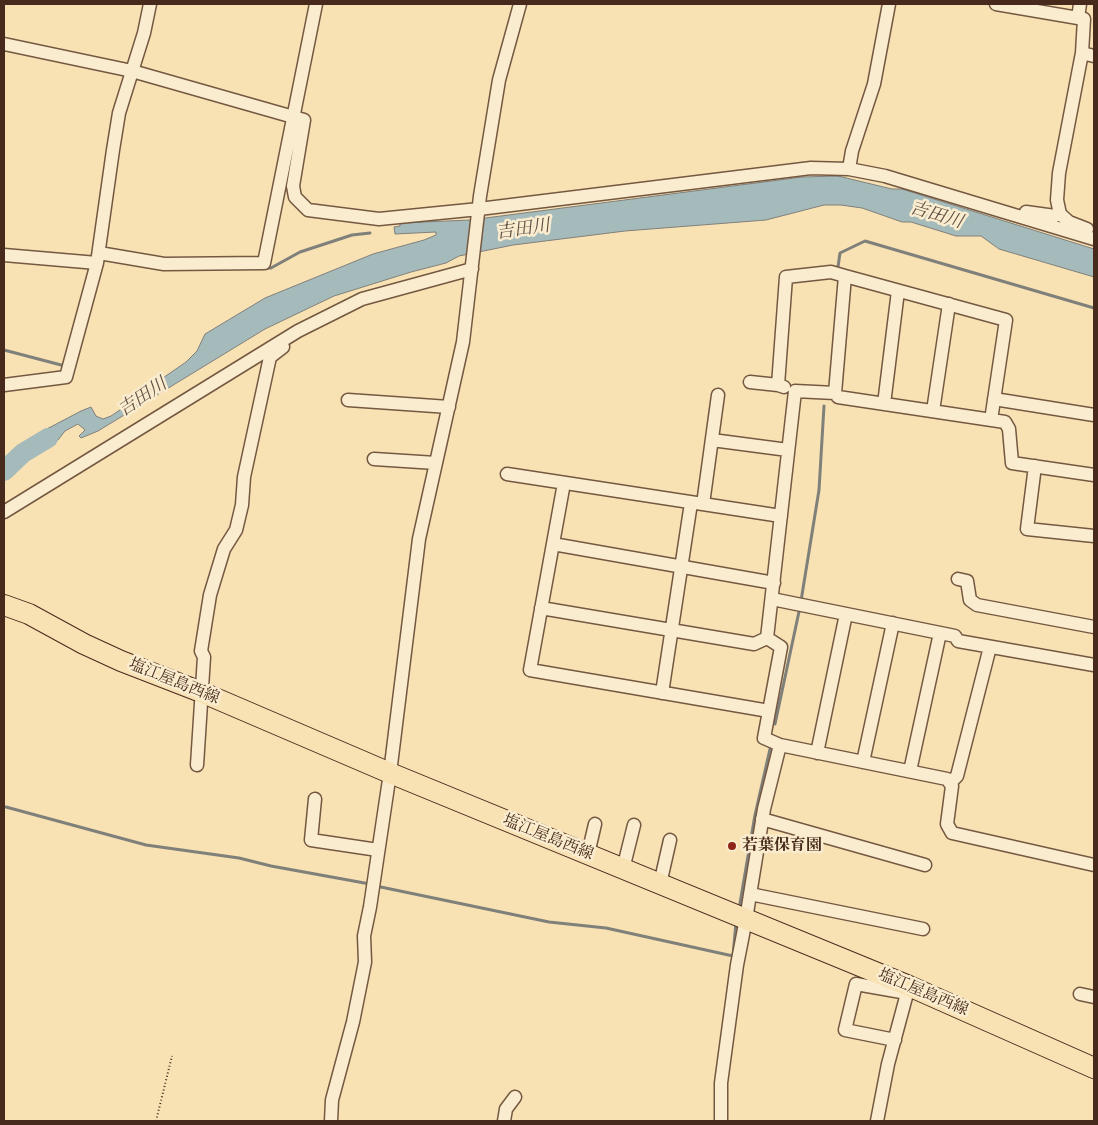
<!DOCTYPE html>
<html>
<head>
<meta charset="utf-8">
<style>
  body { margin:0 }
  #map { position:relative; width:1098px; height:1125px; overflow:hidden; background:#f8e1b3; font-family:Cardo,serif }
  canvas { display:block }
  .frame { position:absolute; inset:0; border:5px solid #482a1c; pointer-events:none }
</style>
</head>
<body>
<div id="map">
<canvas width="1098" height="1125"></canvas>
<div class="frame"></div>
</div>
<script>
const ctx = document.querySelector('canvas').getContext('2d');
ctx.lineJoin = 'round';
function fillPath(path, color) {
  ctx.fillStyle = color;
  ctx.fill(path, 'evenodd');
}
function shape(rows) {
  const path = new Path2D();
  for (const r of rows) {
    path.moveTo(r[0], r[1]);
    for (let i = 2; i < r.length; i += 2) path.lineTo(r[i], r[i + 1]);
  }
  return path;
}
function stroke(path, color, width, dash) {
  ctx.strokeStyle = color;
  ctx.lineWidth = width;
  ctx.lineCap = dash ? 'butt' : 'round';
  ctx.setLineDash(dash || []);
  ctx.stroke(path);
}
function label(font, color, halo, rows, align = 'center') {
  ctx.font = font + ' Cardo,"Noto Serif JP",serif';
  ctx.lineWidth = 5;
  ctx.setLineDash([]);
  ctx.textBaseline = 'middle';
  ctx.strokeStyle = halo;
  ctx.fillStyle = color;
  for (const [text, x, y, turn = 0] of rows) {
    ctx.save();
    ctx.translate(x, y);
    ctx.rotate((+turn || 0) * Math.PI / 180);
    ctx.textAlign = isNaN(turn) ? turn : align;
    if (halo) ctx.strokeText(text, 0, 0);
    ctx.fillText(text, 0, 0);
    ctx.restore();
  }
}
const water = shape([
  [838,176,892,189,902,189,1094,249,1094,277,999,249,981,236,956,236,911,222,902,222,862,208,841,205,824,205,766,220,625,231,513,245,459,256,446,263,411,272,334,296,265,329,98,431,81,438,79,436,85,430,78,424,65,431,58,440,44,447,25,452,30,443,41,432,81,411,91,407,96,416,103,419,111,416,158,384,160,380,186,362,197,351,205,334,265,298,373,254,424,240,436,235,436,232,395,234,394,227,400,226,400,223,470,220,802,177,838,176]
]);
fillPath(water, '#a5baba');
stroke(water, '#80807b', 1);
stroke(shape([
  [838,267,840,253,865,241,1094,308],
  [264,268,271,268,300,252,352,235,370,233],
  [4,350,65,366],
  [801,601,819,490,824,406],
  [775,724,800,607],
  [6,807,146,845,239,858,271,866,370,884],
  [376,886,549,922,606,928,733,956,736,922],
  [739,909,755,815,770,749]
]), '#80807b', 3);
stroke(shape([
  [4,471,23,453,48,438]
]), '#a5baba', 20);
const minor = shape([
  [996,4,1084,19,1082,53,1094,56],
  [1078,18,1080,4],
  [4,44,132,71,304,120,293,186,295,197,308,210,379,219,479,209,811,168,849,169,885,176,1094,239],
  [1082,53,1059,173,1057,200,1060,214,1069,222,1087,229],
  [849,169,852,151,874,84,889,4],
  [1026,212,1055,216,1060,214],
  [99,253,164,264,264,263,316,4],
  [4,255,97,263,113,150,119,113,144,33,150,4],
  [750,382,778,385,784,387],
  [4,385,66,377,97,263],
  [778,385,786,277,831,272,845,276],
  [835,393,838,397,1005,422,1009,429,1012,463,1094,475],
  [994,399,1094,415],
  [348,400,449,407],
  [884,404,898,291],
  [933,411,949,304],
  [712,440,788,450],
  [374,459,436,463],
  [1035,466,1027,529,1094,536],
  [507,474,781,516],
  [564,483,530,670,769,711],
  [703,504,718,395],
  [4,512,298,331,362,299,472,269],
  [553,544,774,583],
  [958,579,967,581,970,600,977,605,1094,627],
  [772,599,955,636,958,641,1094,665],
  [541,608,754,644,767,638],
  [662,693,691,503],
  [780,745,764,738,781,647,767,638,795,391,835,393,845,276,1006,320,991,420],
  [817,753,846,614],
  [863,762,893,623],
  [197,765,204,657,201,651,210,595,224,549,236,530,242,505,244,477,270,357,283,347],
  [910,771,940,633],
  [950,783,957,776,990,647],
  [315,799,311,840,378,850],
  [762,819,925,865],
  [588,854,595,824],
  [623,869,634,825],
  [660,884,670,840],
  [750,894,923,929],
  [1080,994,1094,997],
  [895,1040,845,1030,856,984,907,993],
  [331,1121,332,1100,353,1022,365,962,364,936,370,907,390,773,419,539,463,342,480,196,499,80,520,4],
  [504,1121,506,1109,515,1097],
  [721,1121,721,1083,737,965,746,919,764,809,780,745,947,779,952,786,947,824,952,833,1094,865],
  [877,1121,888,1064,909,986]
]);
const primary = shape([
  [4,605,29,614,84,644,121,661,201,692,390,773,909,986,1094,1068]
]);
stroke(minor, '#745842', 15);
stroke(primary, '#482a1c', 22);
stroke(shape([
  [156,1121,172,1056]
]), '#482a1c', 2, [1, 2.5]);
stroke(minor, '#faecce', 12);
stroke(primary, '#f8e1b3', 20);
for (const [x, y, r, color] of [
  [732,846,5,"#8f2418"]
]) {
  const dot = new Path2D();
  dot.arc(x, y, r, 0, 2 * Math.PI);
  ctx.fillStyle = color;
  ctx.fill(dot);
  stroke(dot, '#faecce', 2);
}
label('16px', '#482a1c', '#faecce', [
  ["塩江屋島西線",174,682,22],
  ["塩江屋島西線",548,838,22],
  ["塩江屋島西線",923,993,23]
]);
label('bold 16px', '#482a1c', '#faecce', [
  ["若葉保育園",742,846]
], 'left');
label('italic 18px', '#5f4e44', '#faecce', [
  ["吉田川",936,216,17],
  ["吉田川",523,230,-8],
  ["吉田川",143,398,-34]
]);
</script>
</body>
</html>
